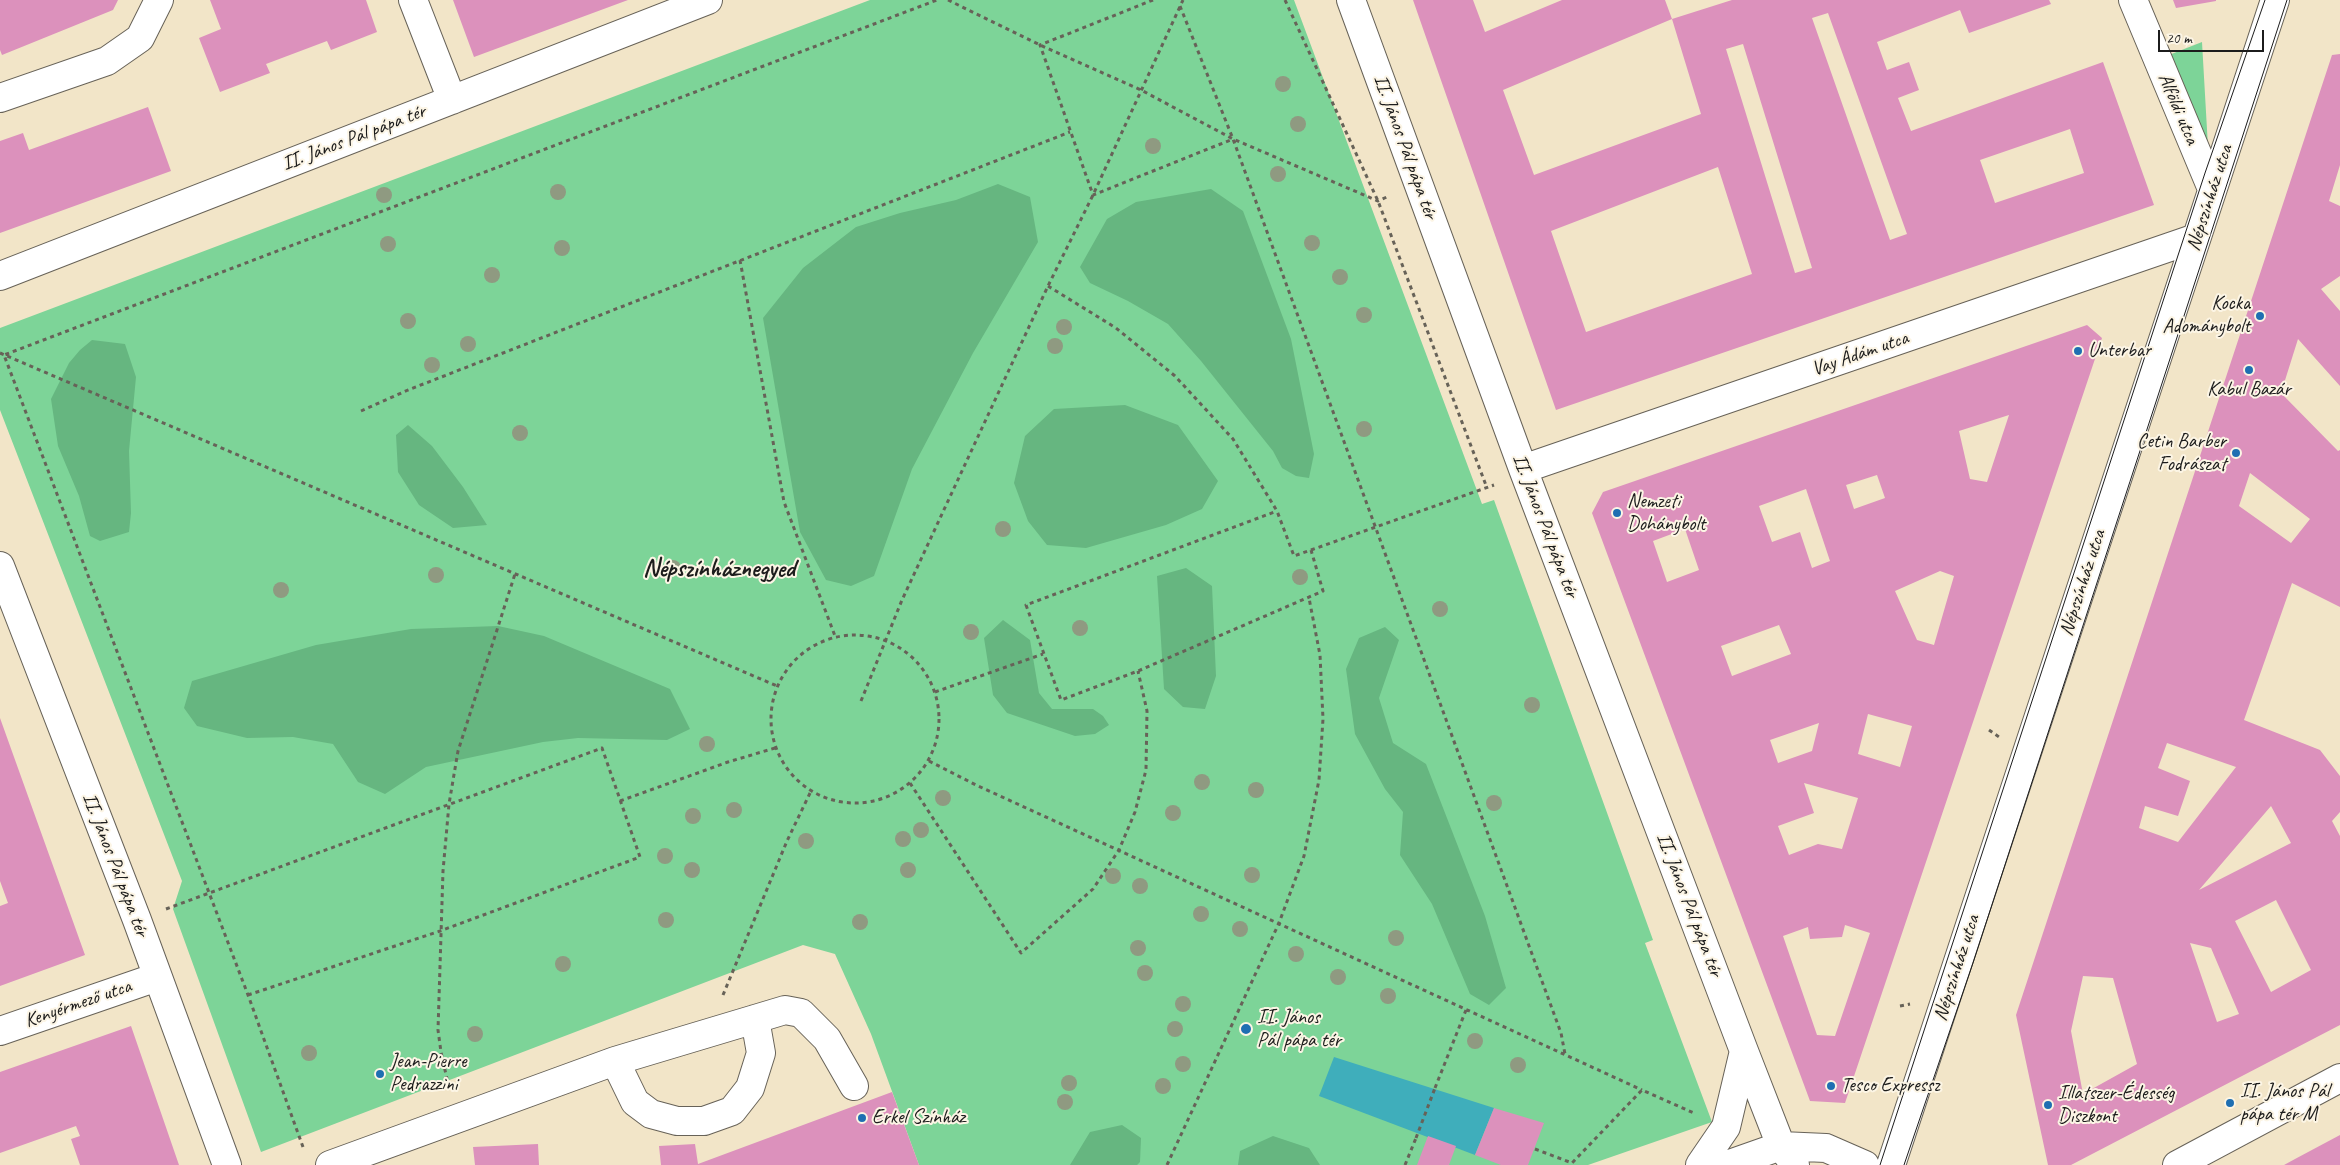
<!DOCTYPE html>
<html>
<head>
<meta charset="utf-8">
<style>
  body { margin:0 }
  #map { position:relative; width:2340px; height:1165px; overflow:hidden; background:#f2e5c8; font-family:Caveat,sans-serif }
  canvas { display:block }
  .scale { position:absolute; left:2158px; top:30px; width:106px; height:22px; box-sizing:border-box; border:2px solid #1c1c1c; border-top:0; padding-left:6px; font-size:15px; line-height:18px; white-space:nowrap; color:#1c1c1c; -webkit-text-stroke:4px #fcf5e5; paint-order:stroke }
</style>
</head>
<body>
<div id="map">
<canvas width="2340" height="1165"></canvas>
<div class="scale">20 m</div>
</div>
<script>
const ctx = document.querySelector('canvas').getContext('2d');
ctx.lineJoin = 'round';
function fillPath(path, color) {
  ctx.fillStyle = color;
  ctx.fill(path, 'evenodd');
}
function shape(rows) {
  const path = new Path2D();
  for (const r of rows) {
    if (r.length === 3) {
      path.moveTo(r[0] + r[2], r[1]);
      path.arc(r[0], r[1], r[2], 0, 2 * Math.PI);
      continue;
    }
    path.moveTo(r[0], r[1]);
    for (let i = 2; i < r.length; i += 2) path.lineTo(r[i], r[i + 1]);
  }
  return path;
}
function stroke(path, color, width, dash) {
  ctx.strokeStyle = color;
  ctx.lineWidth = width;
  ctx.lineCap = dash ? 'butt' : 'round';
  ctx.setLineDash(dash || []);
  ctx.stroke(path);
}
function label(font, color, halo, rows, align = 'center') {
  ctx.font = font + ' Caveat,sans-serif';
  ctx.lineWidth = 4;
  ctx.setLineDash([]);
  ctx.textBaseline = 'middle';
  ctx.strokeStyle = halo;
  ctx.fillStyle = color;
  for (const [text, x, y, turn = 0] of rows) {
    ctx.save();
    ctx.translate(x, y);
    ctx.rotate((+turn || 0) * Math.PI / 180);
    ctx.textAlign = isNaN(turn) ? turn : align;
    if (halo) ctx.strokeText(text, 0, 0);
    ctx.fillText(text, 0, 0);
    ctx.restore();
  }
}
fillPath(shape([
  [870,0,1294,0,1482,504,1494,500,1653,940,1645,943,1712,1122,1588,1165,919,1165,871,1034,835,954,803,945,261,1152,173,909,182,881,0,410,0,328],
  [2202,42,2208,147,2169,55]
]), '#7dd498');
fillPath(shape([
  [998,184,1030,197,1038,242,973,353,912,469,874,576,851,586,826,580,800,532,763,318,803,268,856,227,900,213,956,200],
  [1211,189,1243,211,1291,339,1314,454,1309,478,1296,476,1282,468,1273,451,1201,361,1168,324,1128,301,1090,283,1080,267,1107,219,1136,202],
  [92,340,125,344,136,377,129,451,131,513,129,532,100,541,90,536,79,496,58,446,51,399,69,363,80,350],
  [1125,405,1178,425,1218,481,1202,509,1166,525,1086,548,1047,545,1028,521,1014,483,1025,436,1054,409],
  [408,425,432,446,463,487,487,525,453,528,419,505,398,472,396,435],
  [1186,568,1212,586,1216,676,1205,709,1183,707,1164,689,1157,576],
  [1003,620,1030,640,1039,693,1052,709,1093,709,1103,716,1109,725,1095,734,1075,736,1007,713,993,695,984,638],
  [498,626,544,636,670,689,690,729,667,740,578,738,543,742,426,767,385,794,358,782,333,744,293,737,247,738,197,726,184,708,192,681,316,645,411,629],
  [1385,627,1399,640,1379,698,1393,743,1426,764,1485,916,1506,988,1489,1005,1470,994,1432,904,1400,855,1403,812,1385,789,1355,734,1346,669,1359,638],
  [1122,1125,1141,1138,1140,1162,1137,1165,1070,1165,1090,1132],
  [1273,1136,1309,1148,1320,1165,1238,1165,1240,1151]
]), '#66b680');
fillPath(shape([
  [1334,1057,1494,1108,1475,1155,1319,1096]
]), '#3faebb');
fillPath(shape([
  [0,0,118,0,113,10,2,55,0,50],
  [210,0,366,0,377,32,331,50,327,41,266,64,270,73,220,92,199,38,221,29],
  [453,0,628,0,474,57],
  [1413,0,1473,0,1485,32,1562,0,1665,0,1672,19,1503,90,1534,175,1701,114,1672,19,1732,0,2049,0,2051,4,1969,33,1960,10,1877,42,1887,70,1909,62,1919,90,1898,98,1911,131,2103,62,2154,205,1556,410],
  [1828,13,1907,234,1890,240,1812,18],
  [1743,44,1812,268,1795,273,1726,49],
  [2070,129,2084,173,1995,203,1980,160],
  [1718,167,1752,274,1586,332,1551,231],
  [2173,0,2216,0,2216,1,2176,8],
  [2340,54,2340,165,2329,201,2340,206,2340,276,2321,289,2340,311,2340,386,2298,339,2281,393,2338,451,2340,450,2340,607,2292,583,2244,720,2320,750,2340,776,2340,812,2332,821,2340,836,2340,1025,2071,1165,2048,1165,2016,1015,2332,55],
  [2250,473,2310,519,2291,543,2239,506],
  [2167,743,2236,767,2178,842,2139,828,2145,806,2178,816,2190,781,2158,768],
  [2271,806,2291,843,2199,890],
  [2276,900,2311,970,2271,992,2235,921],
  [2190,943,2211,948,2239,1014,2217,1022],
  [2083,976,2113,978,2137,1064,2083,1094,2071,1031],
  [148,107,171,171,0,233,0,141,23,133,29,150],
  [2087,325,2102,338,1845,1103,1810,1101,1592,513,1603,492],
  [2009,415,1987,482,1970,479,1959,431],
  [1877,475,1885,498,1854,509,1846,485],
  [1806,489,1830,561,1812,568,1800,532,1772,542,1759,506],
  [1685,529,1699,570,1667,582,1653,541],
  [1940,571,1954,576,1934,645,1917,640,1895,591],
  [1779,625,1791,654,1732,676,1721,646],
  [1868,714,1912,726,1900,767,1858,754],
  [1819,723,1812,751,1778,763,1770,740],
  [1804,783,1858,798,1842,849,1818,844,1789,855,1778,826,1814,813],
  [1845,925,1870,933,1835,1036,1817,1035,1783,936,1808,927,1810,939,1842,937],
  [0,718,85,955,0,986,0,906,8,903,0,881],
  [131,1026,179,1165,80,1165,71,1139,80,1136,76,1126,0,1153,0,1072],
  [892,1092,919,1165,661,1165,659,1146,695,1144,698,1164],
  [1494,1108,1544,1123,1528,1165,1501,1165,1475,1155],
  [2340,1135,2340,1165,2284,1165,2295,1159],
  [1428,1136,1456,1146,1449,1165,1417,1165],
  [538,1144,539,1165,475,1165,473,1147]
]), '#dc91bc');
const minor = shape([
  [413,0,452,100],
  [1351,0,1523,469,1744,1051,1781,1146,1795,1165],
  [2133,0,2212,189],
  [0,98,107,61,140,38,159,0],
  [0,276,708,0],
  [1523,469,2196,238],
  [0,566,137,920,227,1165],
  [0,1031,157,977],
  [615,1061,635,1102,651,1114,677,1121,704,1121,732,1111,750,1088,761,1053,755,1019],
  [330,1165,615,1061,785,1010,801,1013,827,1039,854,1086],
  [1700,1165,1726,1127,1744,1051],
  [1727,1165,1781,1146,1826,1148,1865,1165],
  [1891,1165,2275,0],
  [2177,1165,2340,1078]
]);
stroke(minor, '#676258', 30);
stroke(shape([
  [948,0,1040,45,1141,90,1233,139,1378,201,1389,196],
  [1153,0,1040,45,1093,195,1233,139],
  [1285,0,1378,201,1487,488],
  [1180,6,1233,139,1561,1033,1565,1054],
  [740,260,784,502,835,636],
  [1048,286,1116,328,1175,376,1233,439,1277,511,1294,556,1311,550,1323,591,1138,671,1061,700,1026,605,1277,511],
  [0,353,777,686],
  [361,411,408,390,1070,132],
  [1311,550,1494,485],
  [855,719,84],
  [935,692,1043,654],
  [861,701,902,600,1048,286,1093,195,1183,0],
  [1989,730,1999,737],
  [929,761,976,785,1642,1090],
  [910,783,1021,953,1093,889,1119,850,1135,812,1146,770,1147,711,1138,671],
  [620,801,728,762,775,748],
  [166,909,602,748,640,857,440,931,248,995],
  [723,995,787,841,811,791],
  [1900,1006,1910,1004],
  [449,1088,441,1052,438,1030,443,871,449,804,458,751,515,574],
  [1435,1088,1466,1010],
  [303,1147,248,995,4,355,937,0],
  [1535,1149,1572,1163,1642,1090,1696,1114],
  [1167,1165,1279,923,1304,856,1319,780,1323,719,1320,655,1309,598],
  [1405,1165,1416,1138]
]), '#676258', 3, [4, 4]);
stroke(minor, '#fff', 28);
stroke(shape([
  [1880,1165,2205,173,2265,0],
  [1904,1165,1973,963,2287,0]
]), '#1c1c1c', 1);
stroke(shape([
  [1416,1138,1435,1088]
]), '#676258', 3, [4, 4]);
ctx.fillStyle = '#8f9a81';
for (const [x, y] of [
  [1283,84],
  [1298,124],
  [1153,146],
  [1278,174],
  [558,192],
  [384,195],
  [1312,243],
  [388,244],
  [562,248],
  [492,275],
  [1340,277],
  [1364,315],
  [408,321],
  [1064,327],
  [468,344],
  [1055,346],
  [432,365],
  [1364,429],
  [520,433],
  [1003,529],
  [673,568],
  [436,575],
  [1300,577],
  [281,590],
  [1440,609],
  [1080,628],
  [971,632],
  [1532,705],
  [707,744],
  [1202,782],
  [1256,790],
  [943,798],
  [1494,803],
  [734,810],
  [1173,813],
  [693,816],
  [921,830],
  [903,839],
  [806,841],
  [665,856],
  [692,870],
  [908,870],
  [1252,875],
  [1113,876],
  [1140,886],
  [1201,914],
  [666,920],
  [860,922],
  [1240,929],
  [1396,938],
  [1138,948],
  [1296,954],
  [563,964],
  [1145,973],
  [1338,977],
  [1388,996],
  [1183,1004],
  [1175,1029],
  [475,1034],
  [1475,1041],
  [309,1053],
  [1183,1064],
  [1518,1065],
  [1069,1083],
  [1163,1086],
  [1065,1102]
]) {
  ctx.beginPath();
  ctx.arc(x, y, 8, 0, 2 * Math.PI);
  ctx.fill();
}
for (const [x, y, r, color] of [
  [2260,316,5,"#1f6fb2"],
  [2078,351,5,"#1f6fb2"],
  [2249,370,5,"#1f6fb2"],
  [2236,453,5,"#1f6fb2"],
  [1617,513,5,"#1f6fb2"],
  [1246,1029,6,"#1f6fb2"],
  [380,1074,5,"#1f6fb2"],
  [1831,1086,5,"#1f6fb2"],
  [2230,1103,5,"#1f6fb2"],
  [2048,1105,5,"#1f6fb2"],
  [862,1118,5,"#1f6fb2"]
]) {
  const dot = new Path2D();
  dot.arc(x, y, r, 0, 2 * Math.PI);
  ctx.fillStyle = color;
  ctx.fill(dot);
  stroke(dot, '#fcf5e5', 2);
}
label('20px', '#1c1c1c', '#fcf5e5', [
  ["Alföldi utca",2178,109,67],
  ["II. János Pál pápa tér",354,138,-21],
  ["II. János Pál pápa tér",1405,147,70],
  ["Népszínház utca",2210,198,-72],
  ["Vay Ádám utca",1860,354,-19],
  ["II. János Pál pápa tér",1545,526,69],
  ["Népszínház utca",2083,583,-72],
  ["II. János Pál pápa tér",115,865,69],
  ["II. János Pál pápa tér",1689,905,69],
  ["Népszínház utca",1957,968,-72],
  ["Kenyérmező utca",78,1004,-19]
]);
label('20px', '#1c1c1c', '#fcf5e5', [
  ["Kocka",2250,304,"right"],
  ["Adománybolt",2250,327,"right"],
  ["Unterbar",2088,351],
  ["Kabul Bazár",2249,390,"center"],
  ["Cetin Barber",2226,442,"right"],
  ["Fodrászat",2226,465,"right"],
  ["Nemzeti",1627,502],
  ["Dohánybolt",1627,525],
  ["II. János",1257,1018],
  ["Pál pápa tér",1257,1041],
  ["Jean-Pierre",390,1062],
  ["Pedrazzini",390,1085],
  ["Tesco Expressz",1841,1086],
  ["II. János Pál",2240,1092],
  ["pápa tér M",2240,1115],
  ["Illatszer-Édesség",2058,1094],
  ["Diszkont",2058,1117],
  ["Erkel Színház",872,1118]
], 'left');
label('bold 25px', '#1c1c1c', '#fcf5e5', [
  ["Népszínháznegyed",719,569]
]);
</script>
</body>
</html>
